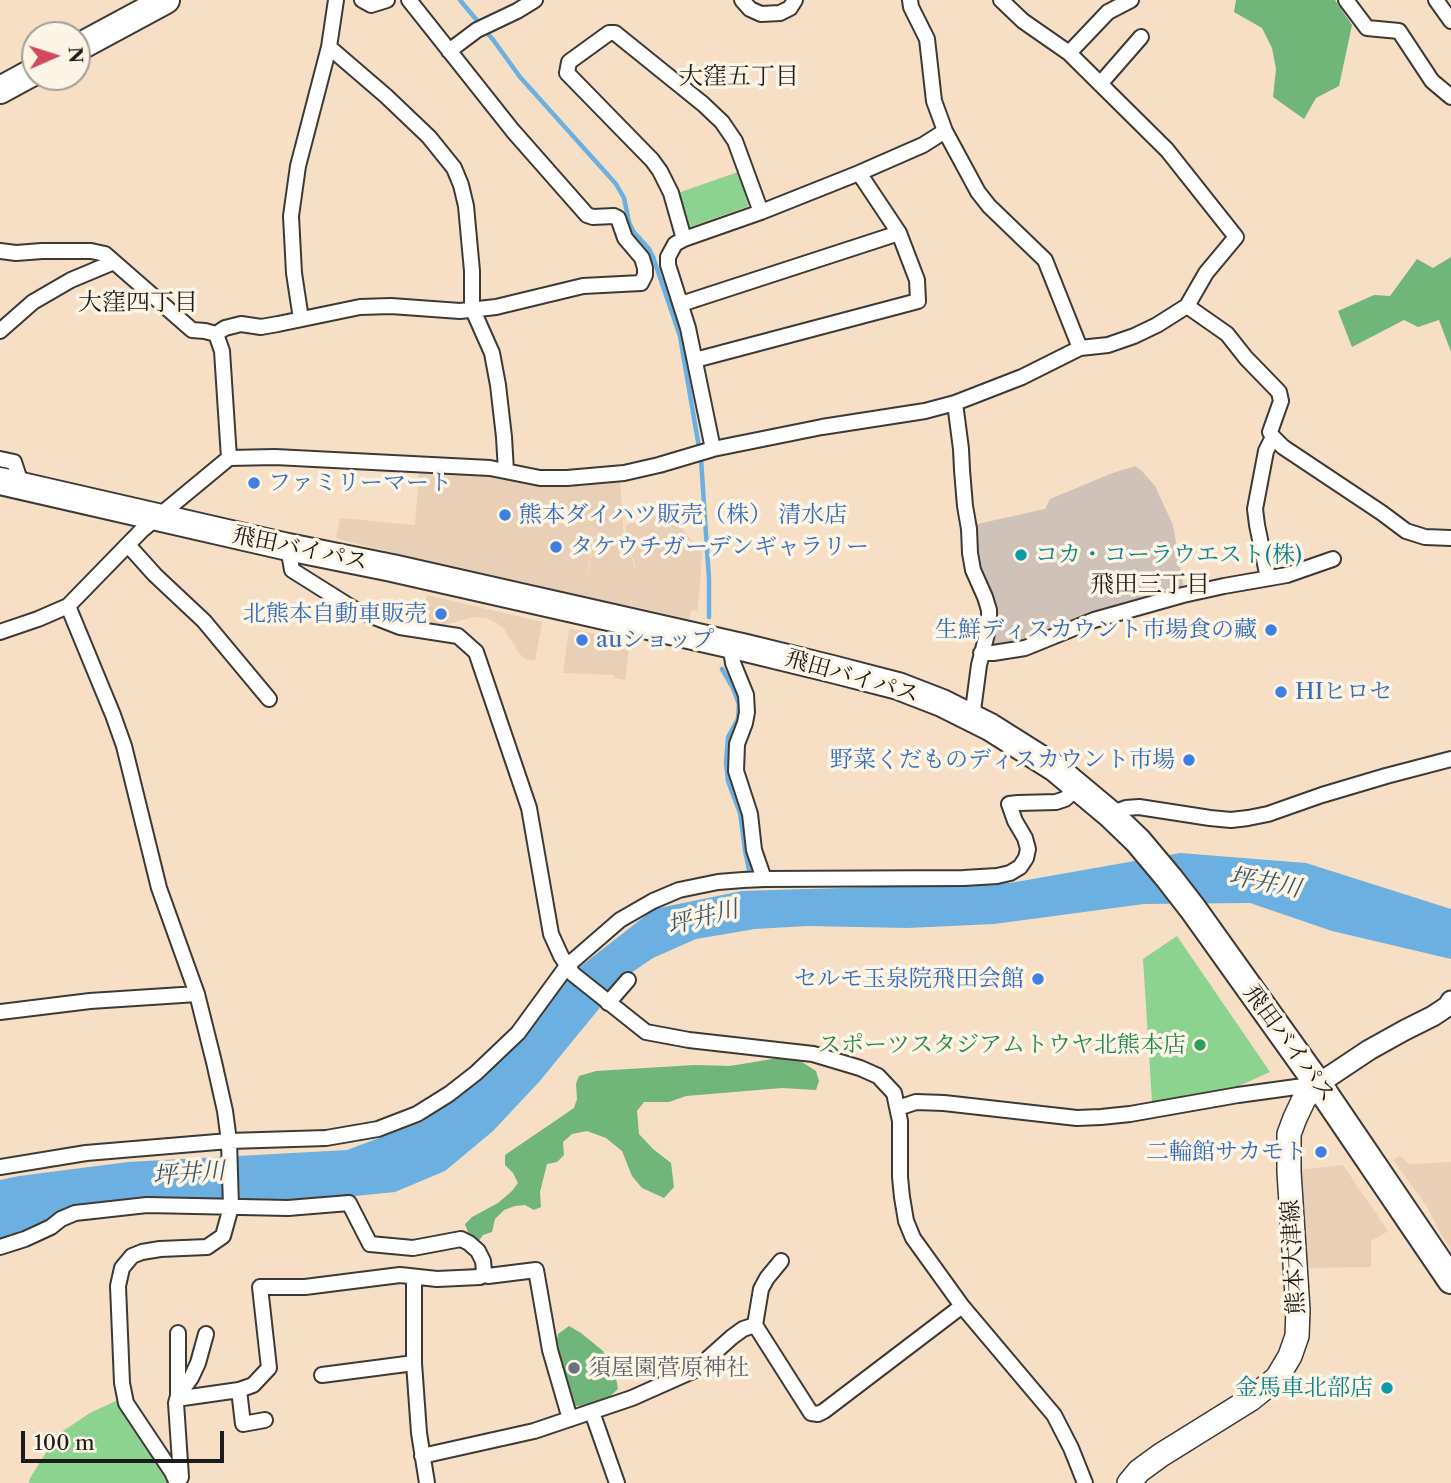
<!DOCTYPE html>
<html>
<head>
<meta charset="utf-8">
<style>
  body { margin:0 }
  #map { position:relative; width:1451px; height:1483px; overflow:hidden; background:#f6dfc4; font-family:"Libre Caslon Text",serif }
  canvas { display:block }
  .north { position:absolute; left:21px; top:21px; width:70px; height:70px; box-sizing:border-box; background:#fcf5e5; border:2px solid #a29e95; border-radius:50%; rotate:87deg; font-size:19px; font-weight:700; line-height:28px; text-align:center; color:#1c1c1c }
  .north::after { content:''; display:block; margin:auto; width:24px; height:32px; background:#d1495b; clip-path:polygon(50% 0,100% 100%,50% 72%,0 100%) }
  .scale { position:absolute; left:21px; top:1431px; width:203px; height:32px; box-sizing:border-box; border:4px solid #1c1c1c; border-top:0; padding-left:9px; font-size:21px; line-height:24px; white-space:nowrap; color:#1c1c1c; -webkit-text-stroke:5px #fcf5e5; paint-order:stroke }
</style>
</head>
<body>
<div id="map">
<canvas width="1451" height="1483"></canvas>
<div class="north">N</div>
<div class="scale">100 m</div>
</div>
<script>
const ctx = document.querySelector('canvas').getContext('2d');
ctx.lineJoin = 'round';
function fillPath(path, color) {
  ctx.fillStyle = color;
  ctx.fill(path, 'evenodd');
}
function shape(rows) {
  const path = new Path2D();
  for (const r of rows) {
    path.moveTo(r[0], r[1]);
    for (let i = 2; i < r.length; i += 2) path.lineTo(r[i], r[i + 1]);
  }
  return path;
}
function stroke(path, color, width, dash) {
  ctx.strokeStyle = color;
  ctx.lineWidth = width;
  ctx.lineCap = dash ? 'butt' : 'round';
  ctx.setLineDash(dash || []);
  ctx.stroke(path);
}
function label(font, color, halo, rows, align = 'center') {
  ctx.font = font + ' "Libre Caslon Text","Noto Serif JP",serif';
  ctx.lineWidth = 7;
  ctx.setLineDash([]);
  ctx.textBaseline = 'middle';
  ctx.strokeStyle = halo;
  ctx.fillStyle = color;
  for (const [text, x, y, turn = 0] of rows) {
    ctx.save();
    ctx.translate(x, y);
    ctx.rotate((+turn || 0) * Math.PI / 180);
    ctx.textAlign = isNaN(turn) ? turn : align;
    if (halo) ctx.strokeText(text, 0, 0);
    ctx.fillText(text, 0, 0);
    ctx.restore();
  }
}
fillPath(shape([
  [419,472,476,473,620,480,624,538,623,539,593,537,584,594,594,538,624,541,634,564,635,573,635,564,626,540,626,525,672,511,685,533,702,552,700,586,697,611,692,610,689,619,631,606,633,593,630,606,583,597,521,581,412,557,341,540,336,538,340,518,415,525],
  [427,595,542,622,535,661,525,659,519,653,504,629,497,623,486,618,473,617,434,628,421,625],
  [569,628,630,642,625,680,614,678,614,675,563,673],
  [1400,1156,1410,1164,1451,1162,1451,1249,1441,1234,1426,1205,1393,1160],
  [1343,1165,1388,1231,1371,1241,1371,1267,1301,1268,1296,1170]
]), '#e8cfb6');
fillPath(shape([
  [1135,466,1141,470,1155,486,1173,525,1184,590,1157,594,1092,615,1029,643,993,650,989,645,973,525,1045,509,1050,499,1110,474]
]), '#cec2b9');
fillPath(shape([
  [738,172,749,206,690,227,678,193],
  [1177,936,1270,1072,1234,1088,1187,1099,1152,1102,1143,959],
  [120,1399,140,1438,166,1476,168,1483,29,1483,30,1478,57,1435,90,1413]
]), '#8bd38e');
fillPath(shape([
  [1236,0,1335,0,1352,25,1339,86,1316,98,1304,119,1273,97,1276,69,1272,48,1262,28,1234,12],
  [1451,257,1451,352,1439,320,1418,327,1404,320,1352,347,1338,311,1374,295,1390,296,1417,259,1433,268],
  [784,1057,802,1062,816,1071,819,1081,816,1090,782,1088,686,1096,669,1102,644,1102,637,1111,639,1134,653,1149,671,1163,674,1187,664,1198,642,1188,632,1176,622,1151,606,1138,587,1131,572,1134,563,1142,564,1155,557,1162,547,1164,540,1192,541,1207,534,1210,525,1205,515,1206,504,1210,495,1219,492,1232,483,1235,478,1242,469,1235,465,1224,472,1217,498,1203,512,1191,518,1183,513,1173,505,1165,505,1155,574,1108,577,1099,576,1084,579,1076,596,1071,695,1065,730,1066],
  [569,1326,581,1333,603,1351,608,1359,616,1378,618,1389,607,1399,594,1405,573,1406,570,1388,555,1350,558,1334]
]), '#70b579');
fillPath(shape([
  [1180,853,1306,863,1451,909,1451,959,1332,931,1250,903,1144,904,994,924,907,928,807,926,755,929,696,939,653,958,625,977,539,1082,493,1131,445,1171,395,1192,325,1199,151,1200,63,1210,44,1226,0,1240,0,1180,19,1176,128,1162,347,1150,422,1122,488,1074,567,977,654,909,742,891,1010,883]
]), '#6bb0e1');
stroke(shape([
  [460,0,494,41,520,77,616,184,624,198,629,222,633,231,649,249,653,257,680,336,701,459,709,579,709,617],
  [722,669,733,688,739,704,738,719,728,737,726,763,728,781,740,813,745,850,750,875]
]), '#6bb0e1', 4.5);
const street = shape([
  [362,0,371,5,387,0],
  [742,0,750,9,761,14,780,13,790,8,795,0],
  [910,0,911,7,927,39,934,101,945,131,978,192,989,206,1045,260,1080,348],
  [1346,0,1367,28,1399,31,1432,81,1451,97],
  [1436,0,1451,21],
  [329,47,386,96,429,137,454,168,461,185,466,206,472,271,472,308,492,353,498,385,504,437,506,471],
  [449,51,477,30,517,11,535,0],
  [1069,53,1108,12,1131,0],
  [1100,84,1141,37],
  [684,239,671,193,660,171,652,160,567,73,569,62,609,33,615,33,703,104,722,122,735,141,761,212],
  [0,251,16,253,42,251,91,251,105,254,192,330,205,331,216,334,225,328,241,324,261,327,278,324,360,307,391,306,460,311,496,307,583,286,641,283,645,275,645,268,642,258,625,238,618,218,614,216,593,217,587,215,513,131,409,0],
  [681,304,899,233],
  [1187,306,1227,334,1246,358,1279,392,1281,401,1270,432,1273,437,1283,447,1382,513,1406,531,1425,537,1451,538],
  [301,319,294,273,291,216,298,166,329,47,336,0],
  [0,331,33,302,71,280,114,262],
  [216,334,222,351,229,458],
  [695,360,918,301,917,280,899,233,859,173],
  [955,403,961,449,962,470,965,506,969,529,970,553,973,570,985,597,989,610,989,621,986,638,979,665,972,718],
  [713,449,688,328,668,265,668,257,675,244,684,239,761,212,859,173,923,145,945,131],
  [0,459,14,462,22,486],
  [128,545,155,575,204,621,269,699],
  [288,547,292,570,354,609,400,627,458,636,476,652,529,808,551,934,561,956,573,974,646,1032,689,1040,813,1054,860,1068,878,1076,894,1093,900,1121,900,1177,902,1197,906,1221,913,1238,962,1306,1054,1415,1071,1448,1085,1483],
  [1268,578,1257,525,1255,509,1266,451,1273,437],
  [68,606,113,715,124,746,159,888,197,994,214,1062,225,1111,229,1141,231,1207,223,1236,207,1247,160,1249,142,1252,132,1256,122,1268,118,1286,122,1383,126,1403,172,1472,177,1483],
  [0,632,38,619,68,606,142,530,229,458,275,457,490,468,540,478,567,478,624,473,659,465,713,449,822,427,925,411,955,403,1022,377,1080,348,1108,345,1134,336,1157,325,1187,306,1206,273,1236,237,1167,150,1069,53,1023,21,1001,0],
  [730,644,733,663,746,695,747,712,745,723,737,744,736,771,750,814,754,850,764,879],
  [981,653,993,653,1025,648,1094,620,1183,595,1224,586,1287,575,1333,559],
  [1110,814,1126,808,1139,807,1210,818,1231,820,1248,818,1268,814,1322,795,1386,776,1451,759],
  [608,1003,628,980],
  [0,1012,90,1001,197,994],
  [898,1108,916,1102,944,1103,1077,1118,1101,1117,1130,1114,1238,1095,1318,1084],
  [0,1167,86,1153,229,1141,326,1138,378,1129,417,1114,449,1094,476,1073,518,1033,567,966,620,920,653,901,679,890,718,882,743,880,764,879,964,878,997,876,1010,873,1020,867,1026,858,1028,849,1025,838,1015,821,1009,804,1018,803,1056,802,1065,799,1078,787],
  [0,1247,25,1239,51,1227,61,1219,75,1213,147,1205,288,1208,349,1203,370,1244,413,1248,461,1239,469,1243,478,1251,483,1261,484,1271,488,1276,536,1270,550,1350,570,1419],
  [781,1261,767,1278,761,1289,755,1325,811,1413,818,1414,824,1411,962,1306],
  [414,1277,414,1363,419,1433,427,1483],
  [178,1333,178,1396,183,1398,239,1390,253,1385,269,1368,260,1287,305,1287,400,1275,437,1279,480,1277,484,1271],
  [322,1375,414,1363],
  [239,1390,243,1424,265,1420],
  [592,1412,617,1483],
  [422,1456,534,1431,632,1398,695,1370,732,1337,743,1329,755,1325],
  [178,1483,181,1477,176,1403,178,1396,191,1378,198,1363,206,1334]
]);
const secondary = shape([
  [1318,1084,1369,1050,1405,1030,1433,1016,1448,1006,1451,1001]
]);
const primary = shape([
  [1129,1483,1139,1471,1161,1455,1251,1399,1277,1378,1290,1356,1297,1336,1298,1310,1289,1172,1289,1134,1295,1118,1304,1099,1318,1084]
]);
const highway = shape([
  [77,48,166,0],
  [0,90,35,71],
  [0,481,288,547,392,568,746,648,832,669,898,686,942,703,990,727,1055,768,1110,814,1138,841,1169,878,1193,909,1318,1084,1451,1280]
]);
stroke(street, '#3d3935', 18);
stroke(secondary, '#3d3935', 23);
stroke(primary, '#3d3935', 26);
stroke(highway, '#3d3935', 30);
stroke(street, '#fff', 14);
stroke(secondary, '#fff', 19);
stroke(primary, '#fff', 23);
stroke(highway, '#fff', 26);
for (const [x, y, r, color] of [
  [254,483,7,"#3f7fe0"],
  [505,515,7,"#3f7fe0"],
  [556,547,7,"#3f7fe0"],
  [1021,555,7,"#0f9aa8"],
  [441,614,7,"#3f7fe0"],
  [1271,630,7,"#3f7fe0"],
  [582,640,7,"#3f7fe0"],
  [1281,692,7,"#3f7fe0"],
  [1189,760,7,"#3f7fe0"],
  [1038,979,7,"#3f7fe0"],
  [1200,1045,7,"#2e9e5b"],
  [1321,1152,7,"#3f7fe0"],
  [574,1368,7,"#6b7280"],
  [1387,1388,7,"#0f9aa8"]
]) {
  const dot = new Path2D();
  dot.arc(x, y, r, 0, 2 * Math.PI);
  ctx.fillStyle = color;
  ctx.fill(dot);
  stroke(dot, '#fcf5e5', 2.5);
}
label('23px', '#366cbe', '#fcf5e5', [
  ["ファミリーマート",268,483],
  ["熊本ダイハツ販売（株） 清水店",519,515],
  ["タケウチガーデンギャラリー",570,547],
  ["北熊本自動車販売",427,614,"right"],
  ["生鮮ディスカウント市場食の藏",1257,630,"right"],
  ["auショップ",596,640],
  ["HIヒロセ",1295,692],
  ["野菜くだものディスカウント市場",1175,760,"right"],
  ["セルモ玉泉院飛田会館",1024,979,"right"],
  ["二輪館サカモト",1307,1152,"right"]
], 'left');
label('23px', '#1c1c1c', '#fcf5e5', [
  ["飛田バイパス",300,549,12],
  ["飛田バイパス",852,677,16],
  ["飛田バイパス",1289,1044,54],
  ["熊本大津線",1294,1257,-93]
]);
label('23px', '#0d838f', '#fcf5e5', [
  ["コカ・コーラウエスト(株)",1035,555],
  ["金馬車北部店",1373,1388,"right"]
], 'left');
label('23px', '#27864d', '#fcf5e5', [
  ["スポーツスタジアムトウヤ北熊本店",1186,1045]
], 'right');
label('23px', '#5b616d', '#fcf5e5', [
  ["須屋園菅原神社",588,1368]
], 'left');
label('24px', '#1c1c1c', '#fcf5e5', [
  ["大窪五丁目",739,77],
  ["大窪四丁目",138,303],
  ["飛田三丁目",1150,585]
]);
label('italic 24px', '#3c576b', '#fcf5e5', [
  ["坪井川",1265,883,11],
  ["坪井川",703,918,-14],
  ["坪井川",189,1174,-4]
]);
</script>
</body>
</html>
